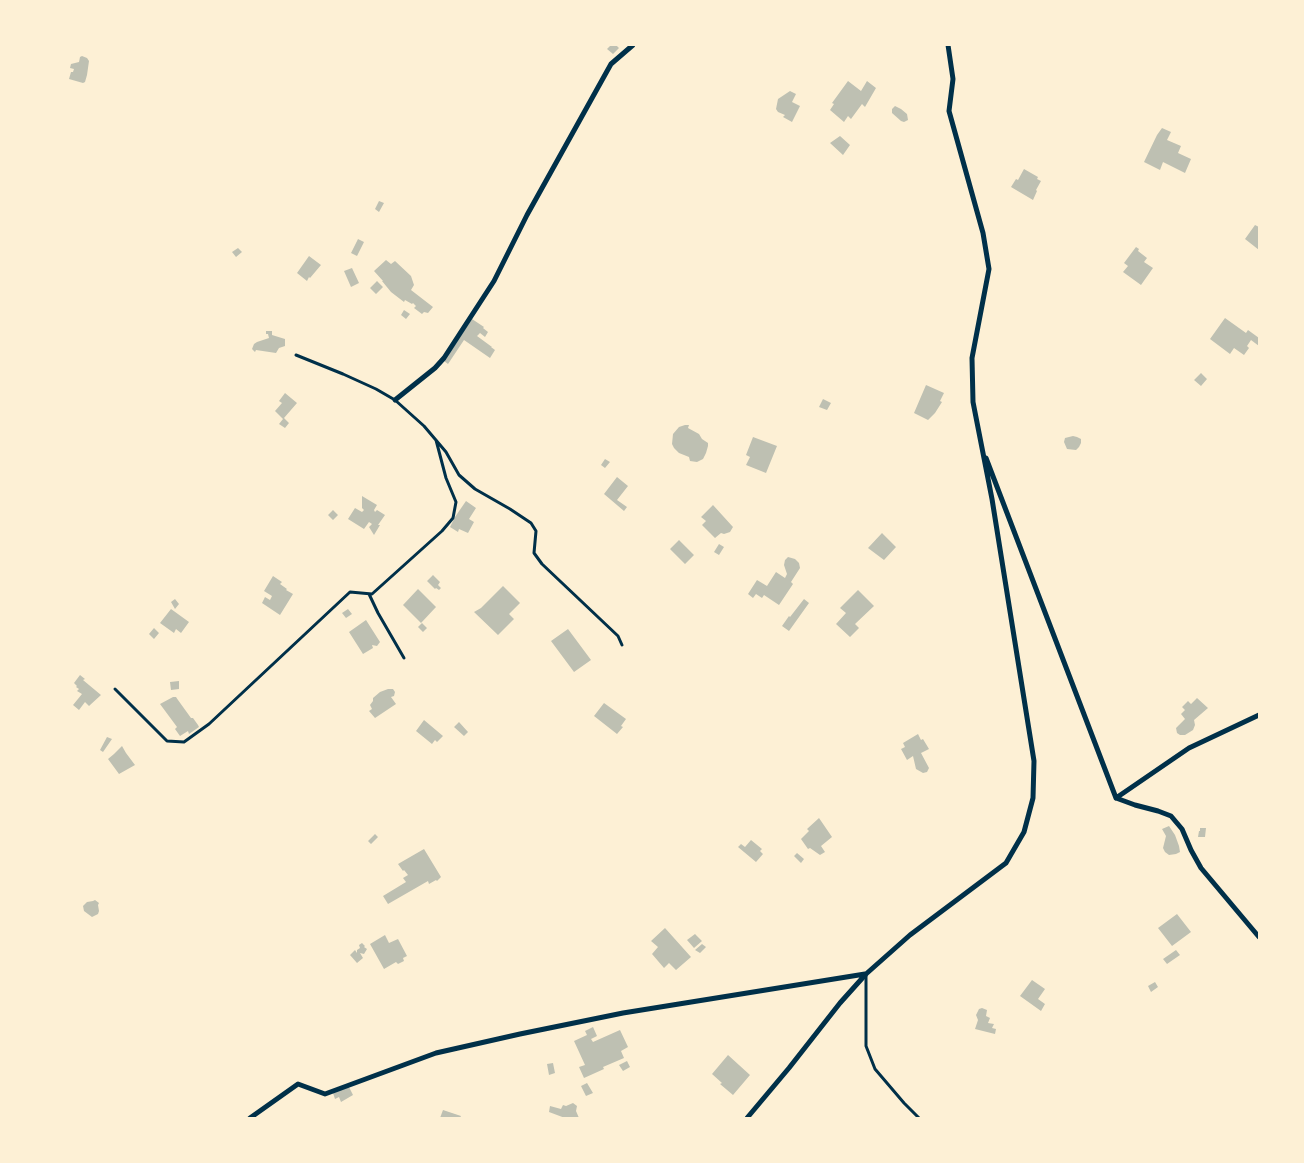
<!DOCTYPE html>
<html>
<head>
<meta charset="utf-8">
<style>
  body { margin:0 }
  #map { position:relative; width:1304px; height:1163px; overflow:hidden; background:#fdf0d5; font-family:Signika,sans-serif }
  canvas { display:block }
  .frame { position:absolute; inset:0; border:46px solid #fdf0d5; pointer-events:none }
</style>
</head>
<body>
<div id="map">
<canvas width="1304" height="1163"></canvas>
<div class="frame"></div>
</div>
<script>
const ctx = document.querySelector('canvas').getContext('2d');
ctx.lineJoin = 'round';
function fillPath(path, color) {
  ctx.fillStyle = color;
  ctx.fill(path, 'evenodd');
}
function shape(rows) {
  const path = new Path2D();
  for (const r of rows) {
    path.moveTo(r[0], r[1]);
    for (let i = 2; i < r.length; i += 2) path.lineTo(r[i], r[i + 1]);
  }
  return path;
}
function stroke(path, color, width, dash) {
  ctx.strokeStyle = color;
  ctx.lineWidth = width;
  ctx.lineCap = dash ? 'butt' : 'round';
  ctx.setLineDash(dash || []);
  ctx.stroke(path);
}
fillPath(shape([
  [611,45,616,45,619,48,613,54,607,49],
  [82,56,87,58,89,61,87,75,85,82,83,83,69,79,71,72,73,72,74,69,70,68,71,64,79,62,80,57],
  [848,81,861,91,867,81,876,88,865,107,862,104,851,119,848,116,844,122,830,110,834,104,832,103],
  [790,91,796,94,792,102,800,106,792,122,783,117,785,115,778,112,776,109,778,99],
  [895,106,901,109,907,114,908,120,904,122,901,121,892,113,892,109],
  [1162,128,1171,132,1167,140,1181,146,1178,153,1191,159,1185,173,1163,162,1160,170,1144,162,1157,135],
  [840,136,850,145,843,155,830,143],
  [1024,169,1038,177,1037,179,1041,181,1036,190,1037,191,1033,200,1011,187,1016,179,1018,180],
  [379,201,384,203,379,212,375,209],
  [1255,225,1259,227,1259,250,1245,239],
  [358,239,364,242,357,256,351,253],
  [1136,247,1139,249,1138,251,1147,258,1144,262,1153,268,1141,285,1123,272,1128,266,1124,263],
  [238,248,242,252,236,257,232,252],
  [309,256,321,265,310,278,309,277,307,281,297,273],
  [386,260,391,264,395,261,411,276,414,285,411,290,433,307,428,313,424,312,422,314,414,308,416,306,413,303,412,304,405,300,404,302,391,292,382,281,383,281,374,271],
  [352,268,359,283,351,287,344,271],
  [377,281,383,287,376,294,370,288],
  [404,310,410,314,406,319,401,315],
  [1225,318,1246,333,1248,330,1259,338,1259,346,1251,340,1247,346,1249,348,1244,355,1234,348,1230,354,1210,339],
  [472,319,484,327,483,328,488,332,485,337,480,333,477,336,492,347,491,347,495,350,490,358,464,340,448,364,444,361],
  [266,331,272,331,272,335,285,339,285,346,279,348,276,353,256,350,255,352,252,349,254,344,257,342,269,338,268,334,266,334],
  [1201,373,1207,379,1201,386,1194,380],
  [926,385,944,393,940,401,942,402,935,413,928,420,914,413],
  [285,393,297,403,284,418,289,423,285,428,279,424,283,419,275,411,282,403,279,401],
  [823,399,831,403,827,410,819,407],
  [685,425,689,425,688,428,699,434,702,439,708,443,708,446,706,453,703,459,697,462,690,461,689,457,679,453,674,448,672,444,673,434,679,427],
  [1073,436,1077,437,1081,439,1081,443,1079,447,1076,450,1067,449,1064,442,1065,438],
  [753,437,777,446,766,473,746,465,750,457,746,455],
  [605,459,610,462,605,468,601,465],
  [617,477,628,486,617,500,627,507,624,511,604,494],
  [362,496,377,505,374,510,375,512,377,510,385,515,378,525,380,525,374,535,369,527,372,524,369,522,364,529,348,519,355,508,362,512,364,510,362,508],
  [466,501,476,508,469,519,474,522,468,533,459,529,458,532,450,527,455,517],
  [713,505,733,527,730,532,724,534,721,533,715,538,702,525,706,521,701,517],
  [333,510,338,515,333,520,328,515],
  [882,533,896,547,884,560,868,548],
  [679,540,694,555,685,564,670,549],
  [719,544,724,547,719,555,714,552],
  [788,557,795,559,799,563,800,568,791,582,793,584,779,605,764,595,762,598,756,594,753,598,748,594,757,580,767,586,776,572,785,578,787,574,784,565,785,560],
  [433,575,440,582,438,585,441,588,439,590,436,588,435,589,427,581],
  [273,576,282,582,280,584,287,589,286,590,293,594,280,615,262,603,265,597,270,600,272,596,264,591],
  [503,586,520,603,509,614,514,619,498,635,474,612,481,608],
  [418,589,436,607,421,623,403,605],
  [858,590,874,606,855,624,859,628,850,637,836,624,846,613,840,608],
  [175,599,179,604,175,609,171,602],
  [804,599,809,603,789,631,782,626,789,616,790,617],
  [171,609,189,622,181,633,176,629,174,633,160,623],
  [348,609,352,614,346,618,342,613],
  [366,620,380,642,377,646,372,645,373,648,363,654,349,632],
  [422,623,427,628,423,632,418,627],
  [154,628,159,633,154,639,149,634],
  [568,629,591,660,574,672,551,641],
  [80,675,85,679,83,680,101,695,89,706,85,702,79,710,73,705,82,694,77,691,79,689,76,687,77,686,74,683],
  [179,681,179,689,171,690,170,682],
  [388,689,393,689,395,692,394,696,391,697,396,704,375,718,369,711,372,709,370,705,373,701,373,698,380,692],
  [173,697,176,697,178,700,191,718,193,718,198,725,199,727,189,734,188,731,180,736,175,729,177,727,160,704],
  [1197,698,1208,708,1194,720,1195,725,1193,730,1185,735,1180,735,1177,733,1176,728,1185,719,1181,714,1185,710,1182,707,1188,701,1191,704],
  [604,703,626,719,621,726,623,727,617,734,594,716],
  [424,720,443,736,437,742,435,740,432,744,416,731],
  [459,722,468,732,464,736,454,727],
  [918,734,921,740,923,739,929,749,921,753,929,768,927,772,923,773,916,769,913,756,907,760,901,749,905,747,903,743],
  [107,737,112,739,103,752,100,750],
  [122,746,126,753,135,765,119,774,108,759,114,754],
  [819,818,832,837,821,846,825,852,820,855,810,848,808,849,801,839,809,831,807,829],
  [1169,826,1175,835,1179,846,1180,852,1176,854,1169,855,1165,852,1163,848,1166,836,1162,829],
  [1200,828,1206,828,1205,837,1198,837,1199,831,1200,831],
  [375,834,378,837,371,844,368,841],
  [751,840,762,849,760,851,763,854,756,862,738,847,741,844,745,847],
  [424,849,441,877,437,881,436,880,429,884,428,881,388,904,383,896,406,882,403,878,408,875,404,870,403,871,398,864],
  [797,853,804,859,801,863,794,856],
  [95,900,99,903,98,905,99,911,98,914,92,917,84,911,83,906,87,902,93,901],
  [1177,914,1191,932,1172,946,1158,928],
  [665,928,691,957,676,970,669,963,664,968,652,954,658,947,651,941],
  [695,934,702,941,694,948,687,940],
  [385,935,389,943,398,939,407,956,403,958,404,961,398,964,396,962,384,969,370,944],
  [362,943,365,946,364,947,367,949,364,954,360,953,363,958,357,963,350,955,355,950,357,953,357,950,360,948,359,945],
  [702,944,706,947,700,953,695,950],
  [1176,950,1180,955,1167,964,1163,959],
  [1032,980,1045,989,1038,999,1045,1004,1041,1011,1020,996],
  [1155,982,1158,987,1151,992,1148,986],
  [982,1008,987,1010,986,1016,990,1018,988,1023,994,1024,992,1028,996,1029,995,1034,975,1029,978,1020,976,1015,979,1009],
  [593,1027,597,1036,591,1039,593,1042,620,1030,628,1047,621,1051,624,1058,603,1067,604,1069,584,1078,579,1067,585,1065,574,1041,587,1035,585,1031],
  [728,1055,750,1075,733,1095,720,1084,722,1083,712,1074],
  [627,1061,630,1067,623,1071,619,1065],
  [553,1063,555,1073,549,1075,547,1064],
  [587,1083,593,1093,586,1096,581,1086],
  [349,1087,353,1095,341,1102,339,1097,335,1099,333,1093],
  [573,1103,577,1106,576,1111,579,1118,565,1118,549,1112,550,1106,561,1109,563,1105,566,1106],
  [443,1110,461,1116,460,1118,440,1118]
]), '#bec0b2');
stroke(shape([
  [296,355,343,374,376,389,395,400,424,426,446,452,459,475,475,489,510,509,531,523,536,531,534,553,542,564,618,636,622,645],
  [369,594,378,613,404,658],
  [115,689,167,741,184,742,209,724,350,592,372,594,442,531,453,518,456,502,446,478,436,440],
  [866,975,866,1046,875,1069,904,1103,919,1118]
]), '#003049', 3);
stroke(shape([
  [395,400,435,368,444,358,494,281,527,215,611,64,633,45],
  [986,458,1116,798,1135,805,1158,811,1171,816,1182,829,1191,850,1201,868,1259,937],
  [1116,798,1189,748,1259,715],
  [250,1118,298,1084,325,1094,436,1053,520,1034,623,1013,865,974],
  [747,1118,789,1068,840,1003,866,974,910,935,1006,863,1024,832,1033,798,1034,761,992,499,973,402,972,358,989,269,983,233,949,111,953,79,948,45]
]), '#003049', 5);
</script>
</body>
</html>
